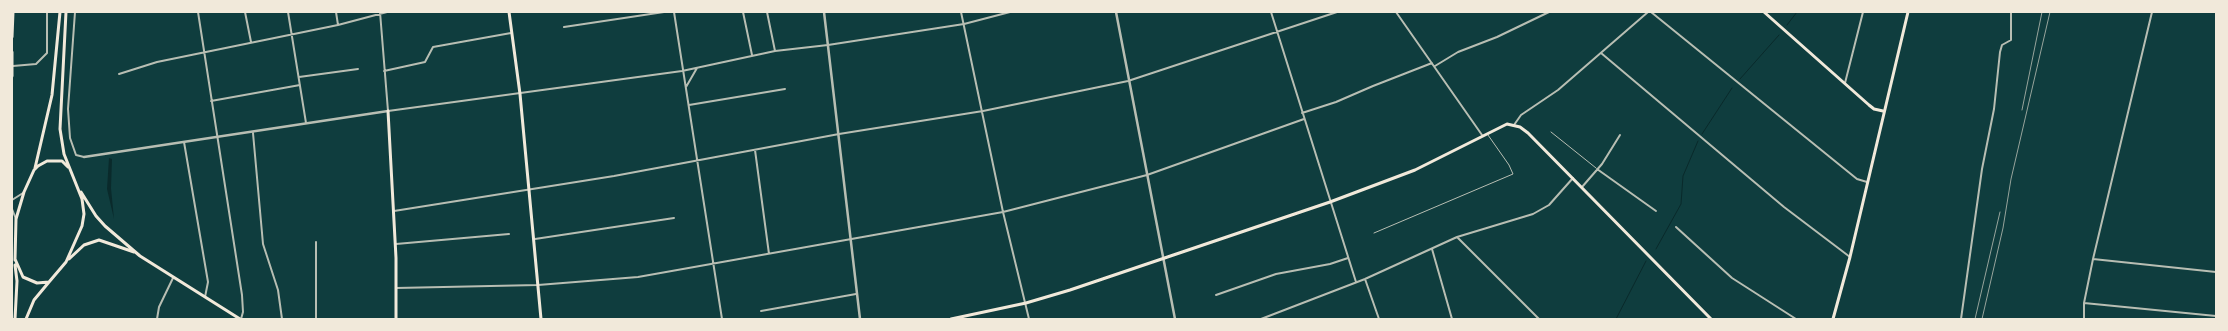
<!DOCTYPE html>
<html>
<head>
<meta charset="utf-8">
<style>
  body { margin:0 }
  #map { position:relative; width:2228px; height:331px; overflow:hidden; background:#0f3d3e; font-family:Lato,sans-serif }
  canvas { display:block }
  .frame { position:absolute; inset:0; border:13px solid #f1e9da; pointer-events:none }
</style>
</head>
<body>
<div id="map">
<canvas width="2228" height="331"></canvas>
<div class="frame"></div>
</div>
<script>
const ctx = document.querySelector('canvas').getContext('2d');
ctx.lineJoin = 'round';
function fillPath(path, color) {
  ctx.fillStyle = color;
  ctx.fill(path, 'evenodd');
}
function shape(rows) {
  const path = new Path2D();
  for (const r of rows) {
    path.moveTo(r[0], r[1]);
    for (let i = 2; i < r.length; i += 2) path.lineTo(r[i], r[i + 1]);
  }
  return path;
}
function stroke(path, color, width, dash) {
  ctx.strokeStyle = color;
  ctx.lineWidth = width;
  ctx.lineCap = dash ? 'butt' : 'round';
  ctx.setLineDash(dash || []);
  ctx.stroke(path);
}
fillPath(shape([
  [109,158,112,159,111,188,114,219,107,189]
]), '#0a2a2b');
stroke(shape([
  [1787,25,1797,12],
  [1740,79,1779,35],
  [1702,134,1732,88],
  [1656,249,1681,204,1683,176,1698,141],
  [1616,319,1646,261]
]), '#0a2a2b', 1);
stroke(shape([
  [1551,132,1596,168],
  [1374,233,1513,174,1509,165,1488,135]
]), '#b8beb3', 1);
stroke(shape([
  [75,12,68,109,70,138,76,155,84,157],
  [198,12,242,295,243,312,241,319],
  [245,12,251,42],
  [288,12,306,123],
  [336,12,338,25],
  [380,12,388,111,682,71,775,51,828,45,964,24,1010,12],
  [674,12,722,319],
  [743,12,752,55],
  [767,12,775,51],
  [961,12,1003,212,1029,319],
  [1271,12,1356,282],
  [1396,12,1482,135],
  [1651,12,1857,179,1867,182],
  [564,27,664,12],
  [1601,53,1784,207,1850,257],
  [13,66,36,64,47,53,47,12],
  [1435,66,1458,52,1497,37,1549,12],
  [384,71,425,62,433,47,511,33],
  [119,74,157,62,338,25,387,12],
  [299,77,358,69],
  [1845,83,1863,12],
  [686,87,697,68],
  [211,101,300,85],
  [689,105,785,89],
  [1302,113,1336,102,1373,86,1432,63],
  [1514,125,1521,115,1558,90,1648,12],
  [253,133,263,244,278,290,282,319],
  [184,142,208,282,205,297],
  [755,150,769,254],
  [1597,169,1656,211],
  [1582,187,1602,164,1620,135],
  [12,200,23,193],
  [12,209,16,219],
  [394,211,614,176,839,134,983,111,1128,81,1337,12],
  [1676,227,1732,278,1796,319],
  [1457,237,1539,319],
  [535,239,674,218],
  [316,242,316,319],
  [396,244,509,234],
  [1432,249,1452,319],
  [2093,259,2216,272],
  [1365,279,1379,319],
  [396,288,538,285,638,277,1003,212,1147,175,1304,119],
  [1216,295,1276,274,1330,264,1348,258],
  [2084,303,2216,316],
  [761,311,856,294],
  [157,319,159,307,173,278],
  [1261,319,1365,279,1457,237,1533,214,1549,205,1573,178],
  [1961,319,1982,169,1994,109,2000,52,2002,45,2011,40,2011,12],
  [2084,319,2084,303,2093,259,2152,12]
]), '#b8beb3', 2);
stroke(shape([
  [824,12,860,319],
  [1116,12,1175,319],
  [84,157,388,111]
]), '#b8beb3', 2.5);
stroke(shape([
  [509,12,520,94,541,319],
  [1764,12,1869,105,1874,109,1883,111],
  [12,37,13,12],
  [12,52,12,76],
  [388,111,396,258,396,319]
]), '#f1e9da', 3);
stroke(shape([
  [35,168,52,95,60,12],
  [81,192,96,216,105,226,140,256,240,319],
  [15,259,23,277,37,283,49,282,66,262,82,226,84,214,82,199,64,154,60,129,66,12],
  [69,259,84,245,99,240,134,252],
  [15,260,16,219,24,192,34,170,38,166,47,161,62,161,68,167],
  [15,319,17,281,15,265],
  [26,319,34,300,49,282],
  [951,319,1026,303,1070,290,1330,202,1415,170,1507,124,1520,127,1528,133,1711,319],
  [1833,319,1850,257,1908,12]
]), '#f1e9da', 3);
stroke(shape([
  [2022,110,2042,12],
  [1975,319,2000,212],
  [1982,319,2003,228,2011,179,2050,12]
]), '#97a49c', 1);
</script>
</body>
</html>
